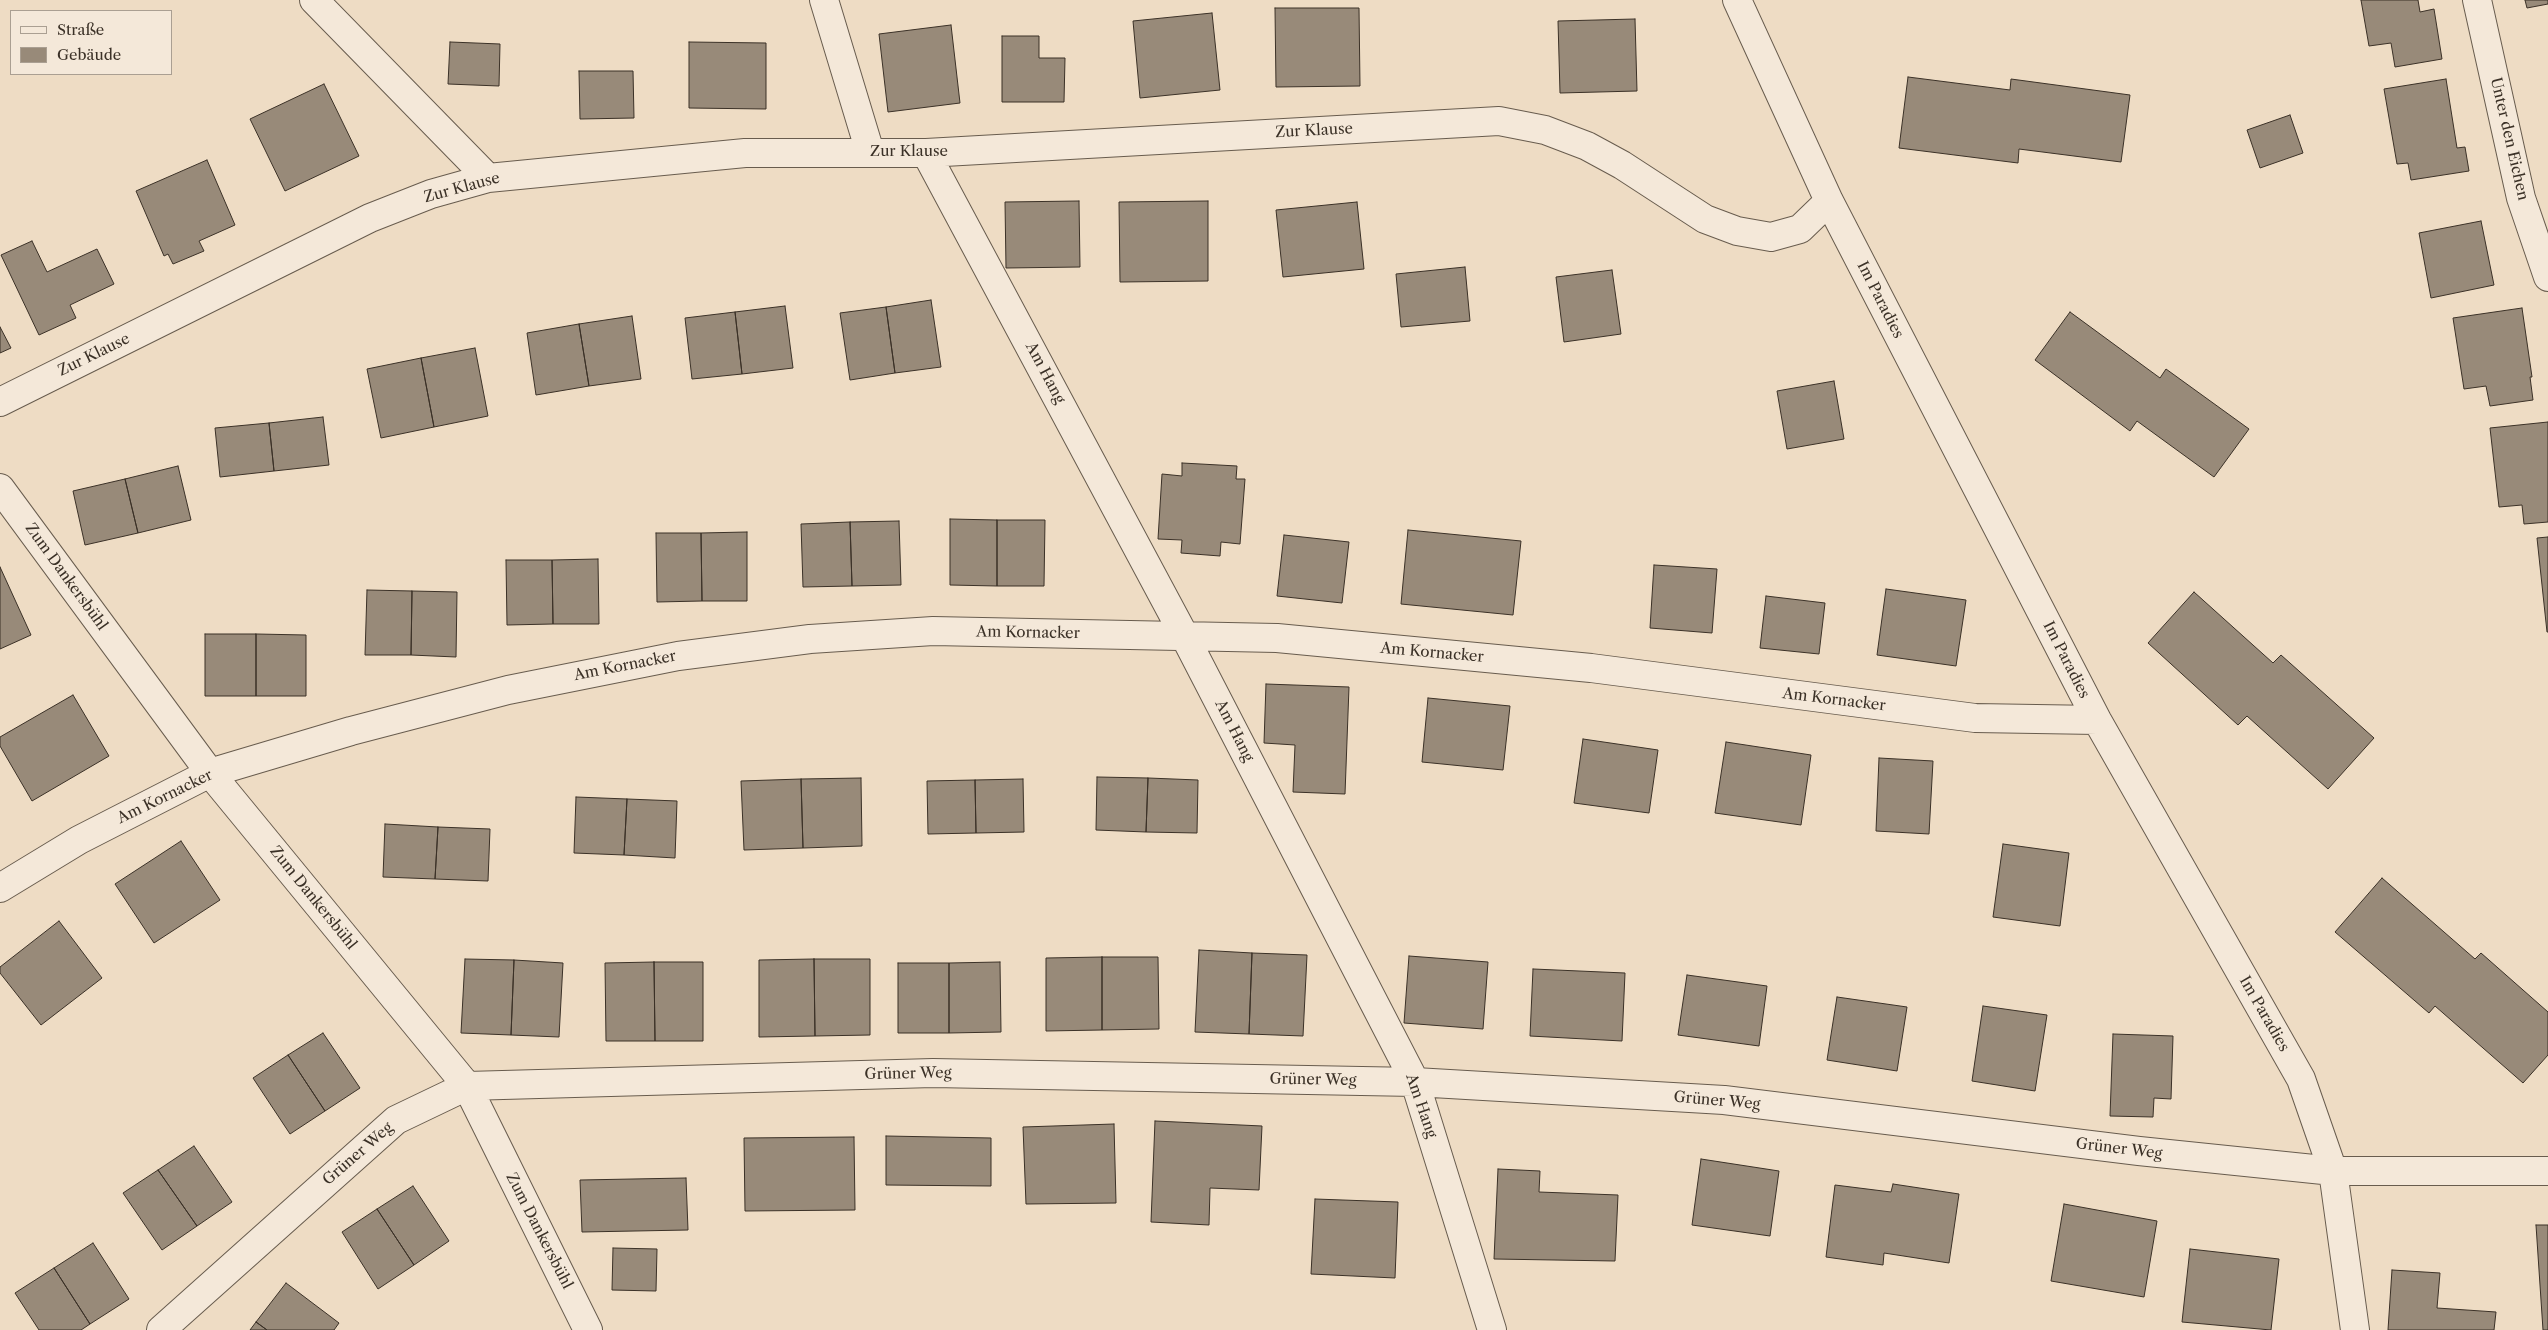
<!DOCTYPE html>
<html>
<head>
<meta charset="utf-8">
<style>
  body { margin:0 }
  #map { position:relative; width:2548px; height:1330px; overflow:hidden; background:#eedcc4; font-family:"Libre Caslon Text",serif }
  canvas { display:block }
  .legend { position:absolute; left:10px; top:10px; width:162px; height:65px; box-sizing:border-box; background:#f4e8d9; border:1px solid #aa9f92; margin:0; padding:6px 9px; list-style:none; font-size:15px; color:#3b3127 }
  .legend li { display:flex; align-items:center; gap:10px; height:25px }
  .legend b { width:25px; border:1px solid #aa9f92 }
</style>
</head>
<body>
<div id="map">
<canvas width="2548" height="1330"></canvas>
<ul class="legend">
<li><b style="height:6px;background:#f4e8d9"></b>Straße</li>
<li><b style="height:14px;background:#988a79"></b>Gebäude</li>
</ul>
</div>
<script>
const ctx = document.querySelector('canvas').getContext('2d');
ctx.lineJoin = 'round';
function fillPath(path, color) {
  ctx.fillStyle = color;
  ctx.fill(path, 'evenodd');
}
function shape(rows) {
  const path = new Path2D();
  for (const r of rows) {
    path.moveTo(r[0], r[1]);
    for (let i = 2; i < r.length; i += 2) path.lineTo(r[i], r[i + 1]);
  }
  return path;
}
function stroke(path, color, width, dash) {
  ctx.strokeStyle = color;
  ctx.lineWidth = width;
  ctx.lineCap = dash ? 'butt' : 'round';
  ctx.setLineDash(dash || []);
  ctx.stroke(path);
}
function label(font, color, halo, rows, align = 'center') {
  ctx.font = font + ' "Libre Caslon Text",serif';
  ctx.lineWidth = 4.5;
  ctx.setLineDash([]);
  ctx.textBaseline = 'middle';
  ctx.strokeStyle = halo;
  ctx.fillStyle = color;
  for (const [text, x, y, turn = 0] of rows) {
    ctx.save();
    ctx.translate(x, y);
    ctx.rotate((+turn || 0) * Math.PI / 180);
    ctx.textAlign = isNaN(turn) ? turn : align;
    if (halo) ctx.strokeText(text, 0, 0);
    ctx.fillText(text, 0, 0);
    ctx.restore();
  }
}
const building = shape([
  [2361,0,2418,0,2420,12,2434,9,2442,59,2395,67,2391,43,2369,46,2361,0],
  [2525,0,2548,0,2548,4,2527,8,2525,0],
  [1275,8,1359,8,1360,86,1276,87,1275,8],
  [1212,13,1220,90,1140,98,1133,21,1212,13],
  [1635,19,1637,91,1560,93,1558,21,1635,19],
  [951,25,960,103,888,112,879,34,951,25],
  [1002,36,1039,36,1039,58,1065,58,1064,102,1002,102,1002,36],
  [450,42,500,44,499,86,448,84,450,42],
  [689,42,766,43,766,109,689,108,689,42],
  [579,71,633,71,634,118,580,119,579,71],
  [1908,77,2010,90,2011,79,2130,95,2121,162,2019,149,2018,163,1899,148,1908,77],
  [2446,79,2457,148,2465,147,2469,171,2411,180,2408,163,2397,164,2384,89,2446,79],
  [324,84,359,156,285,191,250,119,324,84],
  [2290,115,2303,153,2260,168,2247,130,2290,115],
  [207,160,235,225,199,241,204,251,173,264,168,254,164,256,136,191,207,160],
  [1079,201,1080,267,1006,268,1005,202,1079,201],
  [1208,201,1208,281,1120,282,1119,202,1208,201],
  [1357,202,1364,269,1283,277,1276,210,1357,202],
  [2481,221,2494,285,2431,298,2419,233,2481,221],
  [32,241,47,272,97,249,114,284,70,305,76,318,39,335,1,255,32,241],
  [1465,267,1470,321,1401,327,1396,274,1465,267],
  [1612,270,1621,334,1564,342,1556,277,1612,270],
  [931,300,941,367,895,373,886,307,931,300],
  [785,306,793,368,742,374,735,312,785,306],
  [886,307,895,373,850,380,840,313,886,307],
  [2522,308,2532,377,2530,377,2533,400,2490,406,2486,386,2464,389,2453,318,2522,308],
  [735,312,742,374,692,379,685,318,735,312],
  [2070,312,2160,378,2166,369,2249,429,2214,477,2137,421,2130,431,2035,360,2070,312],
  [632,316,641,379,589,386,579,324,632,316],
  [579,324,589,386,536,395,527,333,579,324],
  [0,327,11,348,0,353,0,327],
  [475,348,488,416,434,427,421,358,475,348],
  [421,358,434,427,381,438,367,369,421,358],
  [1834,381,1844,439,1787,449,1777,391,1834,381],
  [323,417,329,465,274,471,269,423,323,417],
  [2548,422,2548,522,2524,524,2522,505,2499,507,2490,428,2548,422],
  [269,423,274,471,220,477,215,428,269,423],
  [1182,463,1237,466,1236,479,1245,479,1240,544,1221,542,1220,556,1181,553,1182,540,1158,539,1162,474,1182,476,1182,463],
  [178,466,191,520,138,533,125,479,178,466],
  [125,479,138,533,85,545,73,491,125,479],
  [950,519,997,520,997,586,950,585,950,519],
  [997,520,1045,520,1044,586,997,586,997,520],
  [899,521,901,585,852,586,850,522,899,521],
  [850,522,852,586,803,587,801,524,850,522],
  [1408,530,1521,541,1513,615,1401,604,1408,530],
  [747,532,747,601,702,601,701,533,747,532],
  [656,533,701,533,702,601,657,602,656,533],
  [1284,535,1349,542,1342,603,1277,596,1284,535],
  [2548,537,2548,632,2547,632,2537,538,2548,537],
  [598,559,599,624,553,624,552,560,598,559],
  [506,560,552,560,553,624,507,625,506,560],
  [1654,565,1717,569,1712,633,1650,628,1654,565],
  [0,567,31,635,0,649,0,567],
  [1886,589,1966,600,1956,666,1877,655,1886,589],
  [367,590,412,591,411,655,365,655,367,590],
  [412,591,457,592,456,657,411,655,412,591],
  [2194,592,2273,663,2281,655,2374,738,2328,789,2247,716,2238,725,2148,643,2194,592],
  [1766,596,1825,603,1819,654,1760,648,1766,596],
  [205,634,256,634,256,696,205,696,205,634],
  [256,634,306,635,306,696,256,696,256,634],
  [1266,684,1349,687,1345,794,1293,792,1295,745,1264,743,1266,684],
  [73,695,109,756,32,801,0,746,0,737,73,695],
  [1428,698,1510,706,1503,770,1422,762,1428,698],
  [1583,739,1658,750,1649,813,1574,803,1583,739],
  [1726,742,1811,755,1801,825,1715,813,1726,742],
  [1879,758,1933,761,1929,834,1876,831,1879,758],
  [1097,777,1148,778,1146,832,1096,830,1097,777],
  [861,778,862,846,803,848,801,779,861,778],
  [1148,778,1198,780,1197,833,1146,832,1148,778],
  [801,779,803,848,744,850,741,781,801,779],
  [1023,779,1024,832,976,833,975,780,1023,779],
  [975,780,976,833,928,834,927,781,975,780],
  [576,797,627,799,624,855,574,853,576,797],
  [627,799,677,801,675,858,624,855,627,799],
  [385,824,438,827,435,879,383,877,385,824],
  [438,827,490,829,488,881,435,879,438,827],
  [181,841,220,900,154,943,115,884,181,841],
  [2003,844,2069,853,2060,926,1993,917,2003,844],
  [2382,878,2475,959,2481,953,2548,1012,2548,1055,2523,1083,2435,1006,2429,1013,2335,932,2382,878],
  [59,921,102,978,41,1025,0,973,0,967,59,921],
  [1199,950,1252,953,1249,1034,1195,1032,1199,950],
  [1252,953,1307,955,1303,1036,1249,1034,1252,953],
  [1409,956,1488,962,1483,1029,1404,1023,1409,956],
  [1102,957,1158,957,1159,1029,1102,1030,1102,957],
  [1102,957,1102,1030,1046,1031,1046,958,1102,957],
  [465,959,514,960,511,1035,461,1033,465,959],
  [814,959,870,959,870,1035,815,1036,814,959],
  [814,959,815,1036,759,1037,759,960,814,959],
  [514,960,563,963,559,1037,511,1035,514,960],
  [654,962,703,962,703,1041,655,1041,654,962],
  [654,962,655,1041,606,1041,605,963,654,962],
  [1000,962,1001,1032,949,1033,949,963,1000,962],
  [898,963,949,963,949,1033,898,1033,898,963],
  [1533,969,1625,973,1622,1041,1530,1036,1533,969],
  [1687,975,1767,986,1759,1046,1678,1035,1687,975],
  [1837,997,1907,1007,1897,1071,1827,1060,1837,997],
  [1983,1006,2047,1015,2035,1091,1972,1081,1983,1006],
  [323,1033,360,1088,325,1111,288,1055,323,1033],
  [2113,1034,2173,1036,2171,1099,2154,1098,2153,1117,2110,1116,2113,1034],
  [288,1055,325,1111,290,1134,253,1078,288,1055],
  [1155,1121,1262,1126,1259,1190,1210,1188,1209,1225,1151,1222,1155,1121],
  [1114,1124,1116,1203,1026,1204,1023,1127,1114,1124],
  [886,1136,991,1138,991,1186,886,1185,886,1136],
  [854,1137,855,1210,745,1211,744,1138,854,1137],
  [194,1146,232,1202,197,1226,158,1170,194,1146],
  [1701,1159,1779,1171,1770,1236,1692,1225,1701,1159],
  [1498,1169,1540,1171,1539,1192,1618,1195,1615,1261,1494,1259,1498,1169],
  [158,1170,197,1226,162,1250,123,1193,158,1170],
  [686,1178,688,1230,582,1232,580,1180,686,1178],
  [1893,1184,1959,1194,1949,1263,1884,1253,1883,1265,1826,1257,1835,1185,1891,1192,1893,1184],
  [413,1186,449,1241,414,1265,377,1209,413,1186],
  [1315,1199,1398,1202,1395,1278,1311,1274,1315,1199],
  [2064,1204,2157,1221,2144,1297,2051,1281,2064,1204],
  [377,1209,414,1265,378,1289,342,1232,377,1209],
  [2536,1225,2548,1225,2548,1330,2543,1330,2536,1225],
  [93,1243,129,1299,90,1324,54,1268,93,1243],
  [613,1248,657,1249,656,1291,612,1290,613,1248],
  [2190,1249,2279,1259,2271,1330,2182,1322,2190,1249],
  [54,1268,90,1324,81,1330,39,1330,15,1293,54,1268],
  [2392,1270,2440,1273,2437,1308,2496,1312,2494,1330,2388,1330,2392,1270],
  [286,1283,339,1323,334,1330,267,1330,256,1322,286,1283],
  [256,1322,267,1330,250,1330,256,1322]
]);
fillPath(building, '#988a79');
stroke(building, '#3b3127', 1);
const minor = shape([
  [314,0,488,178],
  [824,0,870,152],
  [1737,0,1829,201,2097,720,2301,1079,2333,1171,2355,1330],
  [2477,0,2521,198,2548,277],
  [926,153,1184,635,1415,1082,1492,1330],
  [0,402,370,218,431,194,488,178,745,153,926,153,1499,121,1545,130,1587,146,1622,165,1705,219,1737,231,1771,237,1800,229,1829,201],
  [0,488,210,773,467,1086,588,1330],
  [0,888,79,840,210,773,351,731,508,690,678,656,810,639,933,631,1277,638,1591,668,1975,718,2097,720],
  [161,1330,396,1120,467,1086,933,1073,1415,1082,1724,1100,2139,1151,2333,1171,2548,1171]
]);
stroke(minor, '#685c4e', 30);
stroke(minor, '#f4e8d9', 28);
label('15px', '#3b3127', '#f4e8d9', [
  ["Zur Klause",1314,131,-3],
  ["Unter den Eichen",2509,139,77],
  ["Zur Klause",909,152],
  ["Zur Klause",462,188,-15],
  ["Im Paradies",1880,300,63],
  ["Zur Klause",94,355,-26],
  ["Am Hang",1045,373,62],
  ["Zum Dankersbühl",66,577,54],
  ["Am Kornacker",1028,633,1],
  ["Am Kornacker",1432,653,5],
  ["Im Paradies",2066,660,63],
  ["Am Kornacker",625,666,-11],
  ["Am Kornacker",1834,700,7],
  ["Am Hang",1234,731,63],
  ["Am Kornacker",165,797,-26],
  ["Zum Dankersbühl",313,898,51],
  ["Im Paradies",2264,1014,60],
  ["Grüner Weg",908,1074,-1],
  ["Grüner Weg",1313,1080,1],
  ["Grüner Weg",1717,1101,5],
  ["Am Hang",1421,1106,71],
  ["Grüner Weg",2119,1149,7],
  ["Grüner Weg",358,1154,-41],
  ["Zum Dankersbühl",539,1231,63]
]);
</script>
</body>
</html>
